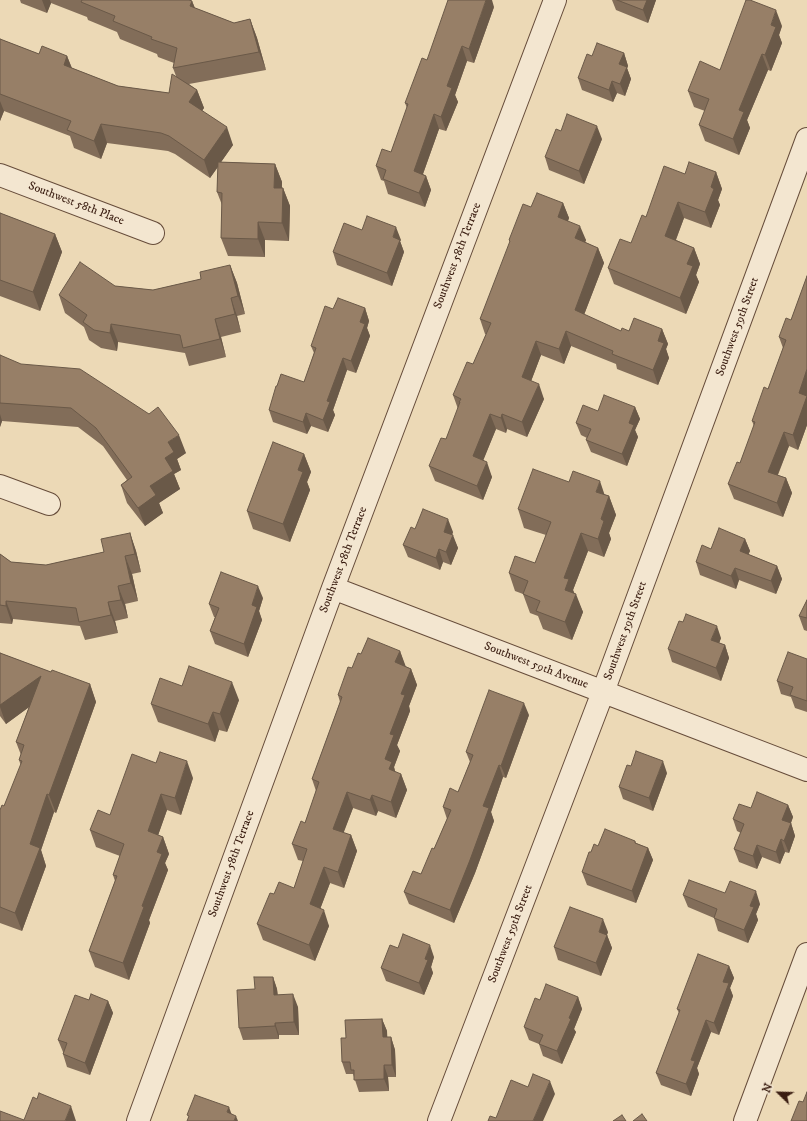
<!DOCTYPE html>
<html>
<head>
<meta charset="utf-8">
<style>
  body { margin:0 }
  #map { position:relative; width:807px; height:1121px; overflow:hidden; background:#ecd9b6; font-family:"IM FELL DW Pica",serif }
  canvas { display:block }
  .north { position:absolute; left:759px; top:1073px; width:40px; height:40px; -webkit-text-stroke:3px #f3e6d0; paint-order:stroke; rotate:293deg; font-size:11px; font-weight:700; line-height:16px; text-align:center; color:#3a1d11 }
  .north::after { content:''; display:block; margin:auto; width:14px; height:18px; background:#3a1d11; clip-path:polygon(50% 0,100% 100%,50% 72%,0 100%) }
</style>
</head>
<body>
<div id="map">
<canvas width="807" height="1121"></canvas>
<div class="north">N</div>
</div>
<script>
const ctx = document.querySelector('canvas').getContext('2d');
ctx.lineJoin = 'round';
function shape(rows) {
  const path = new Path2D();
  for (const r of rows) {
    path.moveTo(r[0], r[1]);
    for (let i = 2; i < r.length; i += 2) path.lineTo(r[i], r[i + 1]);
  }
  return path;
}
function stroke(path, color, width, dash) {
  ctx.strokeStyle = color;
  ctx.lineWidth = width;
  ctx.lineCap = dash ? 'butt' : 'round';
  ctx.setLineDash(dash || []);
  ctx.stroke(path);
}
function fillPath(path, color) {
  ctx.fillStyle = color;
  ctx.fill(path, 'evenodd');
}
function label(font, color, halo, rows, align = 'center') {
  ctx.font = font + ' "IM FELL DW Pica",serif';
  ctx.lineWidth = 3;
  ctx.setLineDash([]);
  ctx.textBaseline = 'middle';
  ctx.strokeStyle = halo;
  ctx.fillStyle = color;
  for (const [text, x, y, turn = 0] of rows) {
    ctx.save();
    ctx.translate(x, y);
    ctx.rotate((+turn || 0) * Math.PI / 180);
    ctx.textAlign = isNaN(turn) ? turn : align;
    if (halo) ctx.strokeText(text, 0, 0);
    ctx.fillText(text, 0, 0);
    ctx.restore();
  }
}
const minor = shape([
  [0,175,153,233],
  [0,486,49,504],
  [333,588,807,770],
  [138,1121,333,588,555,0],
  [439,1121,603,692,807,139],
  [745,1121,807,954]
]);
stroke(minor, '#664c3a', 24);
stroke(minor, '#f3e6d0', 22);
fillPath(shape([
  [20,0,189,0,192,1,195,8,234,23,250,19,257,38,266,70,189,84,197,90,204,108,202,110,233,145,221,162,275,164,282,182,282,188,283,188,290,206,289,241,265,240,265,257,228,256,221,238,222,205,217,192,218,167,210,178,175,154,168,151,107,143,101,159,74,148,70,136,4,111,0,121,0,39,39,54,67,56,72,68,118,86,169,93,176,76,173,68,174,63,158,57,157,54,120,39,117,32,88,20,87,17,51,3,47,13,21,3],
  [612,0,656,0,648,23,616,10],
  [494,7,474,63,467,61,455,95,458,102,446,131,439,129,423,174,426,176,431,190,425,207,388,194,384,181,381,180,376,166,391,152,407,108,405,103,427,60],
  [782,26,779,35,782,43,771,71,768,70,747,120,750,128,739,155,705,141,699,125,705,111,694,107,688,91,720,70],
  [624,53,628,66,627,68,631,79,625,96,617,93,613,102,582,90,578,78,592,56],
  [602,139,584,184,549,170,545,157],
  [716,172,722,189,718,200,720,205,711,228,684,218,676,240,694,248,700,264,696,275,699,282,686,314,614,284,608,268,631,243,646,217,685,174],
  [563,203,569,218,568,221,586,240,585,242,598,248,604,263,584,315,621,331,662,329,668,344,666,349,669,358,658,385,617,369,616,364,571,346,564,364,541,355,531,381,544,399,527,437,507,429,506,433,496,429,483,460,492,477,483,500,435,481,429,466,446,439,458,409,453,395,473,364,486,334,485,334,480,319,510,243,509,240,531,207],
  [0,213,55,234,62,252,40,311,0,296],
  [362,230,401,240,400,241,404,252,392,286,337,265,333,252],
  [230,265,237,283,245,314,237,316,241,332,221,337,226,357,189,366,185,353,118,342,117,351,101,348,89,340,84,327,65,313,59,295,115,286,153,290,201,279],
  [807,276,807,425,798,450,789,446,778,475,786,478,792,493,783,517,734,499,728,484,740,463,754,426,752,421,768,389,783,348,779,337,791,320],
  [365,308,369,321,367,328,370,336,356,373,347,370,333,410,335,415,328,432,311,426,307,434,273,422,269,410,277,386,304,382,314,353,311,346,333,309],
  [0,355,186,453,177,459,181,470,174,474,180,489,159,503,163,513,145,526,127,503,121,485,127,480,103,446,78,427,2,421,0,427],
  [635,407,640,419,635,430,638,437,627,466,591,452,586,440,587,438,581,435,576,423,598,411],
  [304,454,311,472,307,482,310,490,290,542,253,529,247,511],
  [569,482,609,496,616,515,609,533,611,539,604,557,588,551,573,590,583,612,572,640,543,629,538,616,530,613,523,594,515,591,509,573,535,563,546,535,524,528,518,509],
  [415,529,453,532,452,535,458,548,451,565,443,562,440,570,408,557,403,545],
  [130,533,136,551,141,572,132,574,138,601,125,604,128,618,115,621,118,633,85,640,80,626,13,619,12,624,0,623,0,554,11,562,46,565,104,552],
  [745,539,750,551,748,554,777,566,782,579,776,594,739,580,736,589,700,575,696,562,711,549],
  [263,598,259,611,262,620,248,657,215,644,210,631,215,617,214,617,209,604],
  [807,600,807,631,804,630,799,616],
  [721,638,719,643,725,645,729,658,721,681,672,662,668,649],
  [400,651,405,666,411,669,417,685,409,706,410,711,397,745,400,751,394,767,395,772,401,774,407,790,396,818,378,811,376,816,353,808,343,833,351,835,357,851,344,888,330,883,320,909,329,926,315,961,263,940,257,924,274,894,294,888,303,861,298,860,292,844,305,823,316,791,312,779,340,702,338,695,352,668,361,654],
  [0,653,51,672,90,684,96,702,56,813,54,812,41,850,46,866,22,931,0,923,0,810,4,806,21,766,19,760,21,755,16,742,29,707,6,724,0,716],
  [807,659,807,712,795,708,791,697,781,694,777,681],
  [239,700,227,732,219,730,215,742,158,722,151,704],
  [529,715,506,778,503,777,491,812,494,821,475,873,454,923,409,904,404,892,421,874,434,849,447,819,443,807,458,792,470,762,466,752],
  [667,773,653,811,623,799,619,787],
  [193,778,181,815,167,810,158,835,163,837,169,854,165,863,168,870,149,920,150,923,129,980,95,967,89,951,115,881,113,875,120,856,96,847,90,830,110,815],
  [788,805,793,817,791,823,795,836,789,853,785,852,780,864,762,857,757,869,739,862,734,849,741,833,737,831,733,819,751,808],
  [635,841,636,843,648,848,653,860,636,903,587,885,582,872,591,852,598,846],
  [725,893,760,904,756,914,758,920,748,943,718,931,714,918,688,907,683,895],
  [608,932,607,935,612,948,601,976,558,960,554,947],
  [398,948,434,957,431,967,433,973,424,995,386,981,381,968],
  [729,966,734,978,730,988,733,996,719,1035,711,1032,697,1068,699,1074,691,1096,661,1085,656,1073,679,1013,677,1009],
  [273,977,277,989,278,995,298,1007,299,1035,279,1035,279,1039,243,1040,239,1028,255,989],
  [578,997,582,1009,574,1029,576,1032,562,1064,543,1056,539,1044,529,1040,524,1027,540,1000],
  [108,1001,113,1013,90,1075,67,1067,63,1054,63,1052,58,1040],
  [382,1019,387,1031,387,1037,391,1037,395,1050,396,1077,388,1077,389,1091,359,1092,353,1074,346,1074,342,1062,346,1038]
]), '#826d59');
fillPath(shape([
  [42,0,50,0,51,3,47,13],
  [486,0,492,0,494,7,474,63,469,49],
  [647,0,656,0,648,23,643,10],
  [192,1,199,19,190,6],
  [776,10,782,26,779,35,782,43,771,71,765,55,771,25],
  [250,19,257,38,266,70,259,52],
  [462,46,467,61,455,95,458,102,446,131,441,117,447,86],
  [624,53,628,66,627,68,631,79,625,96,620,84,619,64],
  [762,54,768,70,747,120,750,128,739,155,733,139,739,110],
  [67,56,74,74,64,65],
  [612,81,617,93,613,102,609,90],
  [197,90,204,108,196,120,189,102],
  [0,101,4,111,0,121],
  [434,114,439,129,419,185,414,171],
  [101,124,107,143,101,159,94,141],
  [597,126,602,139,584,184,579,171],
  [227,127,233,145,210,178,204,160],
  [275,164,282,182,281,206,274,188],
  [716,172,722,189,718,200,720,205,711,228,705,212,711,187],
  [426,176,431,190,425,207,419,193],
  [283,188,290,206,289,241,282,223],
  [678,202,684,218,671,252,665,236],
  [563,203,569,218,563,232,558,217],
  [258,222,265,240,265,257,258,239],
  [580,226,586,240,581,253,575,238],
  [396,227,401,240,400,241,404,252,392,286,387,273,393,237],
  [55,234,62,252,40,311,33,292],
  [598,248,604,263,580,325,575,310],
  [694,248,700,264,696,275,699,282,686,314,680,298,687,264],
  [230,265,237,283,245,314,238,296],
  [231,298,237,316,241,332,235,314],
  [365,308,369,321,367,328,370,336,356,373,351,361,360,322],
  [215,319,221,337,226,357,220,339],
  [111,324,118,342,117,351,110,333],
  [662,329,668,344,666,349,669,358,658,385,653,370,658,341],
  [566,331,571,346,564,364,559,349],
  [536,341,541,355,527,392,522,377],
  [343,358,347,370,333,410,335,415,328,432,323,420,327,401],
  [807,369,807,425,798,450,793,435,799,393],
  [539,384,544,399,527,437,522,422],
  [635,407,640,419,635,430,638,437,627,466,622,454,629,423],
  [306,413,311,426,307,434,303,422],
  [0,414,2,421,0,427],
  [490,414,496,429,479,471,473,456],
  [502,414,507,429,506,433,501,418],
  [784,432,789,446,773,486,768,472],
  [179,435,186,453,177,459,181,470,174,474,180,489,159,503,163,513,145,526,138,508,165,458,168,442],
  [304,454,311,472,307,482,310,490,290,542,283,524,298,470],
  [487,462,492,477,483,500,477,486],
  [786,478,792,493,783,517,777,503],
  [600,481,606,499,596,492],
  [609,496,616,515,609,533,611,539,604,557,598,539,601,519],
  [448,519,453,532,448,544,444,532],
  [130,533,136,551,141,572,135,554],
  [581,533,588,551,573,590,575,596,576,594,583,612,572,640,565,622,565,590,564,578],
  [453,535,458,548,451,565,446,552],
  [745,539,750,551,745,563,740,551],
  [439,549,443,562,440,570,436,558],
  [125,556,132,574,138,601,131,583],
  [777,566,782,579,776,594,771,581],
  [735,568,739,580,736,589,731,576],
  [118,586,125,604,128,618,121,600],
  [258,586,263,598,259,611,262,620,248,657,244,644,252,605],
  [6,601,13,619,12,624,6,606],
  [108,602,115,621,118,633,111,615],
  [717,626,721,638,716,652,711,640],
  [725,645,729,658,721,681,716,668],
  [400,651,406,667,395,662],
  [411,669,417,685,409,706,410,711,397,745,400,751,394,767,397,778,391,775,385,759,390,734,401,694],
  [41,676,47,694,6,724,0,707,0,705],
  [232,682,239,700,227,732,220,714],
  [90,684,96,702,56,813,49,795],
  [524,703,529,715,506,778,501,766],
  [213,712,219,730,215,742,208,724],
  [187,761,193,778,181,815,175,798],
  [663,761,667,773,653,811,649,798],
  [499,765,503,777,491,812,494,821,475,873,454,923,450,910,483,806],
  [401,774,407,790,396,818,391,802],
  [347,792,353,808,339,845,333,829],
  [47,794,54,812,41,850,46,866,22,931,15,913,30,844],
  [161,794,167,810,154,847,148,831],
  [372,795,378,811,376,816,370,800],
  [788,805,793,817,787,833,782,820],
  [791,823,795,836,789,853,784,841],
  [351,835,357,851,344,888,338,872],
  [163,837,169,854,165,863,168,870,149,920,150,923,129,980,123,963,142,906,157,852],
  [781,839,785,852,780,864,776,852],
  [757,845,762,857,757,869,753,856],
  [648,848,653,860,636,903,632,891],
  [324,867,330,883,316,920,310,904],
  [756,891,760,904,756,914,758,920,748,943,744,930,750,906],
  [324,910,329,926,315,961,309,945],
  [603,919,608,932,603,944,599,932],
  [607,935,612,948,601,976,596,963],
  [430,945,434,957,431,967,433,973,424,995,419,983,425,959],
  [729,966,734,978,730,988,733,996,719,1035,714,1023,723,982],
  [273,977,277,989,278,1007,274,995],
  [293,994,298,1007,299,1035,294,1022],
  [578,997,582,1009,574,1029,576,1032,562,1064,557,1051,569,1018],
  [108,1001,113,1013,90,1075,85,1063],
  [382,1019,387,1031,388,1050,383,1037],
  [706,1020,711,1032,697,1068,699,1074,691,1096,686,1084,691,1060],
  [275,1023,279,1035,279,1039,275,1026],
  [391,1037,395,1050,396,1077,392,1065],
  [384,1065,388,1077,389,1091,384,1079],
  [550,1081,555,1094,543,1121,533,1121],
  [71,1106,76,1121,65,1121],
  [229,1107,234,1121,236,1116,238,1121,230,1121,227,1112]
]), '#6a5948');
const building = shape([
  [82,0,189,0,192,1,190,6,234,23,250,19,259,52,173,68,177,48,151,39,152,37,113,21,115,16,81,2,82,0],
  [448,0,486,0,469,49,462,46,447,86,452,88,441,117,434,114,414,171,426,176,419,193,383,179,386,170,376,166,382,149,391,152,408,104,405,103,422,58,427,60,448,0],
  [617,0,647,0,643,10,617,0],
  [746,0,750,0,776,10,771,25,776,27,765,55,762,54,739,110,744,112,733,139,699,125,709,99,688,91,700,61,720,70,746,0],
  [0,39,39,54,42,46,67,56,64,65,118,86,169,93,172,74,197,90,189,102,227,127,204,160,169,136,161,133,101,124,94,141,67,130,71,121,0,94,0,39],
  [597,43,624,53,619,64,627,67,620,84,612,81,609,90,578,78,587,54,592,56,597,43],
  [567,114,597,126,579,171,545,157,556,129,561,131,567,114],
  [218,162,275,164,274,188,283,188,282,223,258,222,258,239,221,238,222,193,217,192,218,162],
  [689,162,716,172,711,187,714,189,705,212,678,202,665,236,694,248,687,264,693,266,680,298,608,268,620,239,631,243,642,215,646,217,664,166,685,174,689,162],
  [537,193,563,203,558,217,580,226,575,238,598,248,575,310,621,331,622,328,629,331,634,318,662,329,658,341,664,343,653,370,612,354,613,351,566,331,559,349,536,341,522,377,539,384,522,422,502,414,501,418,490,414,473,456,487,462,477,486,429,466,441,438,446,439,460,402,459,402,461,399,453,395,467,362,473,364,491,323,480,319,510,241,509,240,523,204,531,207,537,193],
  [0,213,55,234,33,292,0,280,0,213],
  [367,216,396,227,393,237,400,240,387,273,333,252,344,223,362,230,367,216],
  [80,262,115,286,153,290,201,279,200,272,230,265,238,296,231,298,235,314,215,319,220,339,183,348,180,335,111,324,110,333,94,330,83,322,87,315,59,295,80,262],
  [807,276,807,369,799,393,807,396,793,435,784,432,768,472,786,478,777,503,728,484,737,462,740,463,755,422,752,421,764,387,768,389,786,340,779,337,786,318,791,320,807,276],
  [338,298,365,308,360,322,365,324,351,361,343,358,327,401,330,402,323,420,306,413,303,422,269,410,276,386,277,386,281,374,304,382,316,348,311,346,325,306,333,309,338,298],
  [0,355,21,364,80,369,149,414,158,407,179,435,168,442,174,452,165,458,173,471,150,486,156,495,138,508,121,485,132,477,96,428,71,408,0,403,0,355],
  [604,395,635,407,629,423,634,425,622,454,586,440,591,429,576,423,583,405,598,411,604,395],
  [273,442,304,454,298,470,303,472,283,524,247,511,273,442],
  [533,469,569,482,573,471,600,481,596,492,609,496,601,519,604,521,598,539,581,533,564,578,569,579,565,590,576,594,565,622,536,611,540,601,523,594,528,581,509,573,515,556,535,563,551,522,518,509,533,469],
  [423,509,448,519,444,532,453,535,446,552,439,549,436,558,403,545,411,527,415,529,423,509],
  [719,528,745,539,740,551,777,566,771,581,735,568,731,576,696,562,702,545,711,549,719,528],
  [130,533,135,554,125,556,131,583,118,586,121,600,108,602,111,615,79,622,76,608,6,601,6,606,0,605,0,554,11,562,46,565,104,552,101,539,130,533],
  [221,572,258,586,252,605,257,607,244,644,210,631,219,608,209,604,221,572],
  [807,600,807,618,799,616,807,600],
  [686,614,717,626,711,640,725,645,716,668,668,649,679,621,683,622,686,614],
  [368,638,400,651,395,662,411,669,401,694,405,695,390,734,394,735,385,759,392,762,389,769,401,774,391,802,372,795,370,800,347,792,333,829,351,835,338,872,324,867,310,904,324,910,309,945,257,924,270,893,274,894,279,882,294,888,307,849,292,844,301,821,305,823,319,782,312,779,342,697,338,695,348,667,352,668,358,653,361,654,368,638],
  [788,652,807,659,807,701,790,695,793,687,777,681,788,652],
  [0,653,51,672,52,670,90,684,49,795,47,794,30,844,40,848,15,913,0,907,0,810,2,805,4,806,22,761,19,760,24,745,16,742,41,676,0,705,0,653],
  [189,666,232,682,220,714,213,712,208,724,151,704,160,678,182,686,189,666],
  [489,690,524,703,501,766,499,765,483,806,489,808,470,860,450,910,404,892,413,871,421,874,432,848,434,849,451,810,443,807,450,788,458,792,473,755,466,752,489,690],
  [636,751,663,761,649,798,619,787,627,765,631,766,636,751],
  [160,752,187,761,175,798,161,794,148,831,163,837,157,852,162,854,142,906,144,907,123,963,89,951,117,876,113,875,124,844,90,830,98,810,110,815,132,754,156,763,160,752],
  [757,792,788,805,782,820,791,823,784,841,781,839,776,852,757,845,753,856,734,849,744,824,733,819,739,804,751,808,757,792],
  [605,829,635,841,635,843,648,848,632,891,582,872,589,852,591,852,594,844,598,846,605,829],
  [689,880,725,893,730,881,756,891,750,906,754,907,744,930,714,918,717,909,683,895,689,880],
  [570,907,603,919,599,932,607,935,596,963,554,947,570,907],
  [403,934,430,945,425,959,428,960,419,983,381,968,390,945,398,948,403,934],
  [698,954,729,966,723,982,729,983,714,1023,706,1020,691,1060,695,1061,686,1084,656,1073,680,1010,677,1009,698,954],
  [254,977,273,977,274,995,293,994,294,1022,275,1023,275,1026,239,1028,237,990,255,989,254,977],
  [546,984,578,997,569,1018,571,1019,557,1051,539,1044,543,1035,524,1027,535,998,540,1000,546,984],
  [91,994,108,1001,85,1063,63,1054,67,1043,58,1040,75,995,89,1000,91,994],
  [382,1019,383,1037,391,1037,392,1065,384,1065,384,1079,354,1080,354,1070,351,1070,350,1062,342,1062,341,1038,346,1038,345,1020,382,1019],
  [533,1074,550,1081,533,1121,488,1121,490,1116,496,1118,511,1080,528,1087,533,1074],
  [807,1092,807,1121,791,1121,799,1101,803,1102,807,1092],
  [39,1093,71,1106,65,1121,0,1121,0,1111,24,1120,33,1097,37,1099,39,1093],
  [195,1095,229,1107,227,1112,236,1116,234,1121,187,1121,189,1116,187,1115,195,1095],
  [642,1114,647,1121,633,1121,642,1114],
  [622,1115,626,1121,613,1121,622,1115]
]);
fillPath(building, '#977f67');
stroke(building, '#6a5948', 1);
label('12px', '#3a1d11', '#f3e6d0', [
  ["Southwest 58th Place",76,204,21],
  ["Southwest 58th Terrace",458,256,-69],
  ["Southwest 59th Street",738,327,-70],
  ["Southwest 58th Terrace",344,560,-69],
  ["Southwest 59th Street",626,631,-70],
  ["Southwest 59th Avenue",536,666,21],
  ["Southwest 58th Terrace",232,864,-70],
  ["Southwest 59th Street",511,934,-69]
]);
</script>
</body>
</html>
